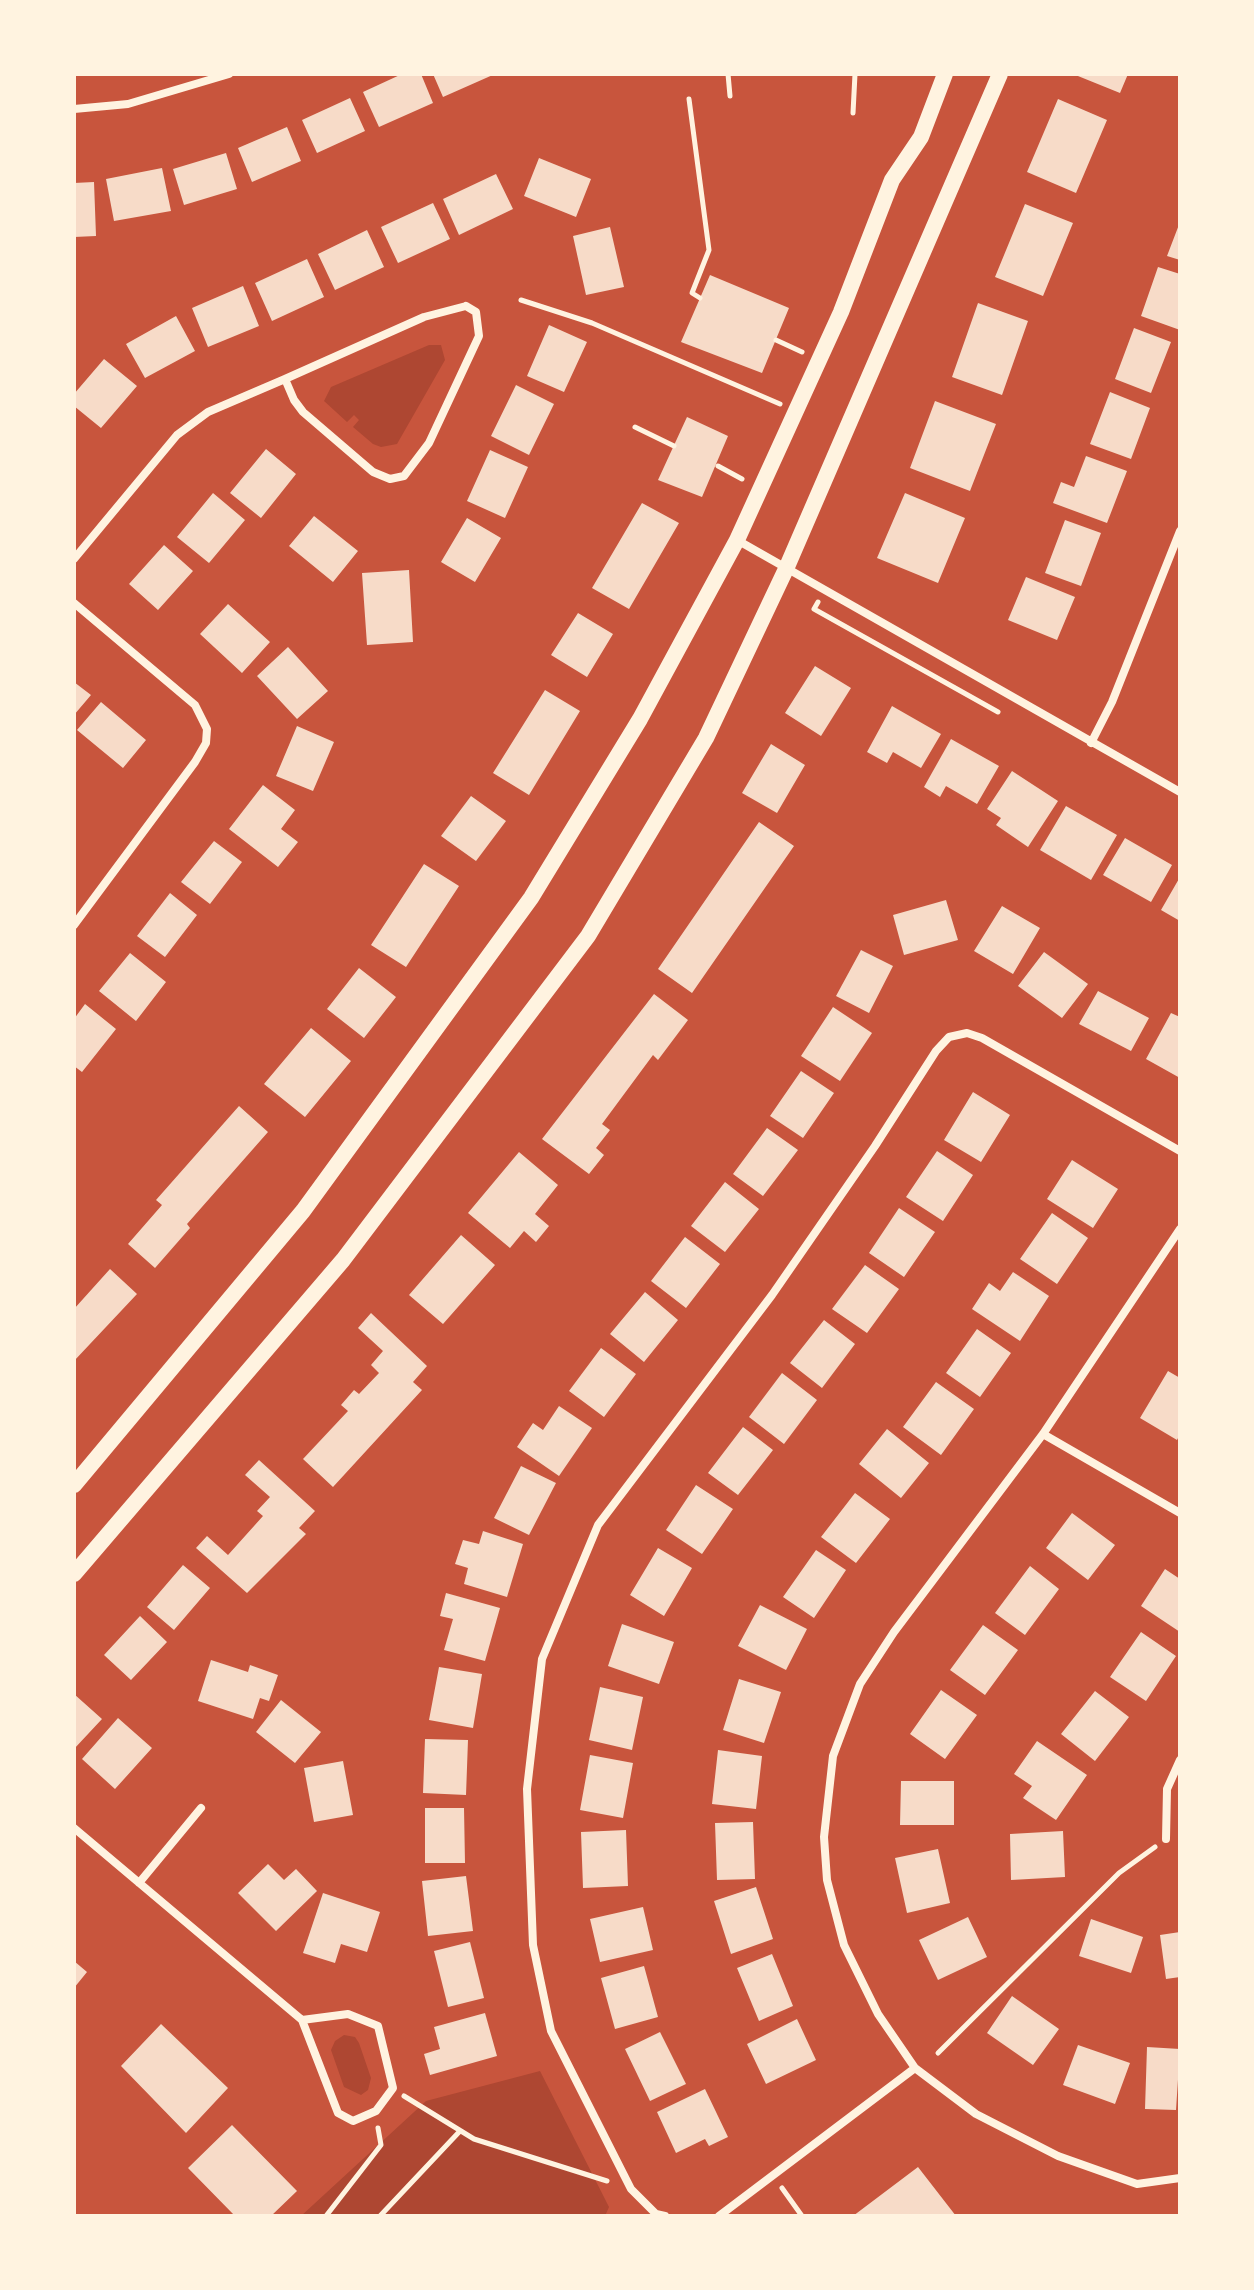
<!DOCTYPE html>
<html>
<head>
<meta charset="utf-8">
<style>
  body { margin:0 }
  #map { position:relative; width:1254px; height:2290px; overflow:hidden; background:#c8553d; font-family:Signika,sans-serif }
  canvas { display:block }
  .frame { position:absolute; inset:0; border:76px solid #fff3e0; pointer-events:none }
</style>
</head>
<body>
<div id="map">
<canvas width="1254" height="2290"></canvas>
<div class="frame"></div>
</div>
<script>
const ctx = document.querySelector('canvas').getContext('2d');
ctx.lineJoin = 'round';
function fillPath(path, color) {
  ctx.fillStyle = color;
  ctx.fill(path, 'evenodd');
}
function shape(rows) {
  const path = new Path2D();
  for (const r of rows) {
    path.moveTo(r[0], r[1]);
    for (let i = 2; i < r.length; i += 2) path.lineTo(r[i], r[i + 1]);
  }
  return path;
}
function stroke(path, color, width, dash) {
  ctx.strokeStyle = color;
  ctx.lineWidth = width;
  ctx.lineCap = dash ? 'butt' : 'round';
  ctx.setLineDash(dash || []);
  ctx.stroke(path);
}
fillPath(shape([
  [429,345,441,345,445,360,397,444,381,447,373,444,353,427,359,420,354,415,347,422,324,401,331,387],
  [344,2035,355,2037,359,2043,371,2078,368,2090,361,2095,344,2087,331,2050,335,2041],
  [540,2071,609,2207,605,2216,301,2216,426,2101]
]), '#ae4732');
fillPath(shape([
  [402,74,421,74,433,103,379,127,363,92],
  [433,74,495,74,443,97],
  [1073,74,1128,74,1120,93],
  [350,98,365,131,317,153,302,120],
  [1058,99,1107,120,1076,193,1027,172],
  [287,127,301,161,252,182,238,148],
  [226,153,237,189,184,205,173,169],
  [539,158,591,179,576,217,524,196],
  [162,168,171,211,114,221,106,179],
  [496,174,513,209,459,235,443,199],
  [94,182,96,236,74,237,74,183],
  [433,203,450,239,398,263,381,227],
  [1025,204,1073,223,1043,296,995,277],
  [1180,222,1180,260,1167,256],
  [610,227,624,287,586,295,573,236],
  [367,230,384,267,335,290,318,254],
  [307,259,324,297,272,321,255,283],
  [1158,267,1180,274,1180,330,1141,316],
  [710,275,789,308,762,373,681,342],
  [243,286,259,326,208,347,192,308],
  [978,303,1028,321,1002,395,952,377],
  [176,316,195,351,145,378,126,344],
  [549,325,587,342,564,392,527,376],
  [1134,328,1171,342,1151,393,1115,379],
  [104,359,137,386,101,428,74,406,74,394],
  [516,385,554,404,529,455,491,436],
  [1110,392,1150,408,1131,459,1090,444],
  [935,401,996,424,970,491,910,468],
  [687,417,728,436,702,497,658,480],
  [266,449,296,474,261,518,230,493],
  [490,450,528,467,505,518,467,501],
  [1086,456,1127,471,1107,523,1053,503,1061,482,1074,487],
  [213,493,245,520,209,563,177,537],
  [905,493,965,518,938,583,877,558],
  [642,503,679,523,629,609,592,588],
  [314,516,358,551,333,582,289,546],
  [467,518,501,538,475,582,441,562],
  [1065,520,1101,533,1081,586,1045,573],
  [164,545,193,571,158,610,129,584],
  [409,570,413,642,367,645,362,573],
  [1026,577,1075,597,1057,640,1008,620],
  [228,604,270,642,242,673,200,634],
  [578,613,613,634,587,677,551,655],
  [288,647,328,691,297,719,257,676],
  [815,666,851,688,821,736,785,713],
  [74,682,91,695,74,715],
  [545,690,580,711,529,795,493,773],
  [101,702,146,740,123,768,77,730],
  [892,706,941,734,921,768,893,752,887,763,867,752],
  [297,726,334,742,313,791,276,776],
  [951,739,999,766,977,804,946,786,940,797,924,787],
  [771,744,805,765,777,813,742,793],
  [1012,771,1058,801,1028,847,996,825,1001,818,987,809],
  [263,785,295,810,281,829,298,842,278,867,229,829],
  [471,796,506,821,476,861,441,836],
  [1066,806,1117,835,1091,880,1040,850],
  [759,822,794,846,692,993,658,969],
  [1125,838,1172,865,1151,902,1103,875],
  [214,841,242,862,210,904,181,882],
  [424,864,459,886,406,967,371,945],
  [1180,877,1180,921,1161,910],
  [170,893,197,915,165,957,137,936],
  [946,900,958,940,904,955,893,915],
  [1002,906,1040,928,1013,974,974,951],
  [861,950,893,966,869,1013,836,996],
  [1044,952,1088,984,1062,1018,1018,986],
  [130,953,166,982,136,1021,99,991],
  [359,968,396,997,364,1038,327,1009],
  [1098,991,1149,1018,1131,1051,1079,1024],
  [654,994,688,1020,658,1060,653,1055,602,1124,610,1130,596,1148,604,1155,589,1174,542,1139],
  [85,1004,116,1029,82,1072,74,1066,74,1019],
  [833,1007,872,1033,840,1081,801,1056],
  [1171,1013,1180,1017,1180,1078,1146,1059],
  [311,1028,351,1061,305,1117,264,1084],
  [801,1071,834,1093,803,1138,770,1116],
  [973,1092,1010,1115,981,1162,944,1140],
  [239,1106,268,1132,187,1224,190,1228,155,1268,128,1244,162,1205,156,1200],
  [767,1128,798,1150,763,1196,733,1174],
  [937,1151,973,1175,943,1221,906,1197],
  [519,1152,558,1185,535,1214,549,1226,536,1242,524,1231,510,1248,468,1213],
  [1072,1160,1118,1189,1093,1228,1047,1199],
  [725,1182,759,1209,725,1252,691,1226],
  [899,1208,935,1232,904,1277,869,1253],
  [1052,1213,1088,1238,1057,1284,1020,1259],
  [461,1235,495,1265,443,1324,409,1295],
  [685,1237,720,1264,686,1308,651,1281],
  [865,1265,899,1289,867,1333,832,1309],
  [110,1269,137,1294,74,1361,74,1309],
  [1013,1272,1049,1296,1020,1341,972,1309,989,1283,1000,1291],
  [645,1292,678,1320,644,1362,610,1334],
  [371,1313,427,1366,413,1382,422,1390,333,1487,303,1459,348,1411,341,1405,354,1390,359,1394,379,1373,371,1365,383,1351,358,1328],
  [824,1320,855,1344,822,1388,790,1363],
  [977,1329,1011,1353,980,1397,946,1373],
  [601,1348,636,1374,604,1417,569,1391],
  [1168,1371,1180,1378,1180,1434,1177,1440,1140,1418],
  [782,1373,817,1400,784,1444,749,1417],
  [936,1382,974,1409,941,1455,903,1427],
  [559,1406,592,1428,559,1476,517,1447,533,1423,543,1430],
  [743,1427,773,1450,738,1495,708,1473],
  [887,1429,929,1463,901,1498,859,1464],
  [259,1460,315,1511,299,1528,306,1534,247,1593,196,1548,207,1536,228,1555,263,1516,257,1511,270,1497,245,1475],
  [521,1466,556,1483,529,1535,494,1518],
  [696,1485,733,1509,702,1554,666,1530],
  [855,1493,890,1519,856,1563,821,1537],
  [1072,1513,1115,1545,1088,1580,1046,1548],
  [483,1531,523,1544,507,1597,464,1584,468,1568,455,1564,463,1540,479,1544],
  [658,1548,692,1568,664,1616,630,1595],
  [816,1550,846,1570,814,1618,783,1597],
  [183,1565,210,1588,174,1630,147,1607],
  [1030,1566,1059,1589,1025,1635,995,1613],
  [1165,1569,1180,1579,1180,1632,1141,1606],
  [446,1593,500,1608,485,1661,444,1650,453,1619,440,1616],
  [760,1605,807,1629,786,1670,738,1646],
  [140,1616,167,1642,131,1680,104,1655],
  [622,1624,674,1642,659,1684,608,1666],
  [983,1625,1018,1650,985,1695,950,1670],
  [1141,1632,1176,1656,1146,1701,1110,1677],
  [211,1660,248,1672,250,1665,278,1675,269,1701,260,1698,253,1719,198,1701],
  [439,1667,482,1674,473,1728,429,1720],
  [739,1679,781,1692,764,1743,723,1730],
  [600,1687,643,1697,632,1750,589,1740],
  [941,1690,977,1715,945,1759,910,1734],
  [1095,1691,1129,1717,1095,1761,1061,1734],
  [74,1694,102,1719,74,1749],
  [281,1700,321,1732,295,1763,256,1732],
  [118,1718,152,1748,115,1789,82,1759],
  [425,1739,468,1740,466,1795,423,1793],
  [1037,1741,1087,1775,1056,1820,1023,1798,1032,1786,1014,1774],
  [718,1750,762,1756,756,1809,712,1804],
  [590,1755,633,1763,623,1818,580,1810],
  [343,1761,353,1815,314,1822,304,1768],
  [901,1781,954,1781,954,1825,900,1825],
  [425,1808,464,1808,465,1863,425,1863],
  [753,1822,755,1879,717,1880,715,1823],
  [626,1830,628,1886,583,1888,581,1832],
  [1063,1831,1065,1877,1011,1880,1010,1834],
  [938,1849,950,1903,907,1913,895,1858],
  [268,1864,284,1880,296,1869,317,1891,276,1931,238,1893],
  [466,1876,473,1931,428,1936,422,1881],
  [756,1887,773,1939,731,1954,714,1901],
  [323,1893,380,1912,367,1952,341,1944,335,1963,303,1953],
  [643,1907,653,1950,600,1962,590,1919],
  [968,1917,987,1957,938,1980,919,1940],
  [1091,1919,1143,1937,1131,1973,1079,1956],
  [1180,1932,1180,1977,1166,1979,1160,1935],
  [470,1942,484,1998,448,2007,434,1951],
  [772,1954,793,2006,759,2021,737,1968],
  [74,1961,87,1972,74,1988],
  [644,1966,658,2017,615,2029,601,1978],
  [1012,1996,1059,2029,1033,2065,987,2033],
  [485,2013,497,2056,430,2075,424,2054,440,2049,434,2027],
  [797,2019,816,2060,766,2084,747,2044],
  [161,2024,228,2088,186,2133,121,2066],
  [660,2032,686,2084,650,2101,625,2049],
  [1078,2045,1130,2063,1115,2104,1063,2085],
  [1147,2047,1180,2049,1176,2110,1145,2109],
  [705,2089,728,2137,709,2146,705,2139,676,2153,657,2112],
  [232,2125,297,2191,271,2216,235,2216,188,2168],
  [918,2167,956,2216,853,2216]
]), '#f7dbc8');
stroke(shape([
  [728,74,730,96],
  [689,99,709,250,692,293,700,298],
  [853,113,855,74],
  [521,300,592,323,780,404],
  [776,340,802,352],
  [635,427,674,446],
  [718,466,742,479],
  [818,602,814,609,998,712],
  [938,2053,1119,1873,1155,1847],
  [404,2096,474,2139,607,2181],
  [782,2188,802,2216],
  [326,2216,381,2145,378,2128],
  [380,2216,460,2131]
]), '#fff3e0', 5);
stroke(shape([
  [74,109,128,104,229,74],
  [466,306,476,312,479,336,429,443,404,476,390,479,373,472,303,412,294,400,285,379,424,317,466,306],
  [737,540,1180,792],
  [74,559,177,435,208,412,285,379],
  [74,603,195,705,207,729,206,743,195,762,74,925],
  [1091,743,1112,702,1180,531],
  [1180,1229,1043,1434,894,1632,860,1684,833,1756,824,1837,827,1880,844,1945,878,2014,915,2068,976,2114,1058,2156,1137,2184,1180,2178],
  [1043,1434,1180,1513],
  [74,1828,302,2020,338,2113,353,2121,376,2111,393,2088,378,2026,348,2014,302,2020],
  [1166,1839,1167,1789,1180,1760],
  [139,1883,201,1808],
  [665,2216,656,2214,631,2189,551,2031,533,1945,527,1789,542,1659,598,1525,772,1295,875,1146,936,1051,949,1037,967,1033,982,1038,1180,1151],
  [719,2216,915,2068]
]), '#fff3e0', 8);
stroke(shape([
  [74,1485,303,1211,531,898,640,719,737,540,841,312,892,180,921,137,945,74],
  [74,1574,343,1260,588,936,706,738,786,569,1000,74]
]), '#fff3e0', 16);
</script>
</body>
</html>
